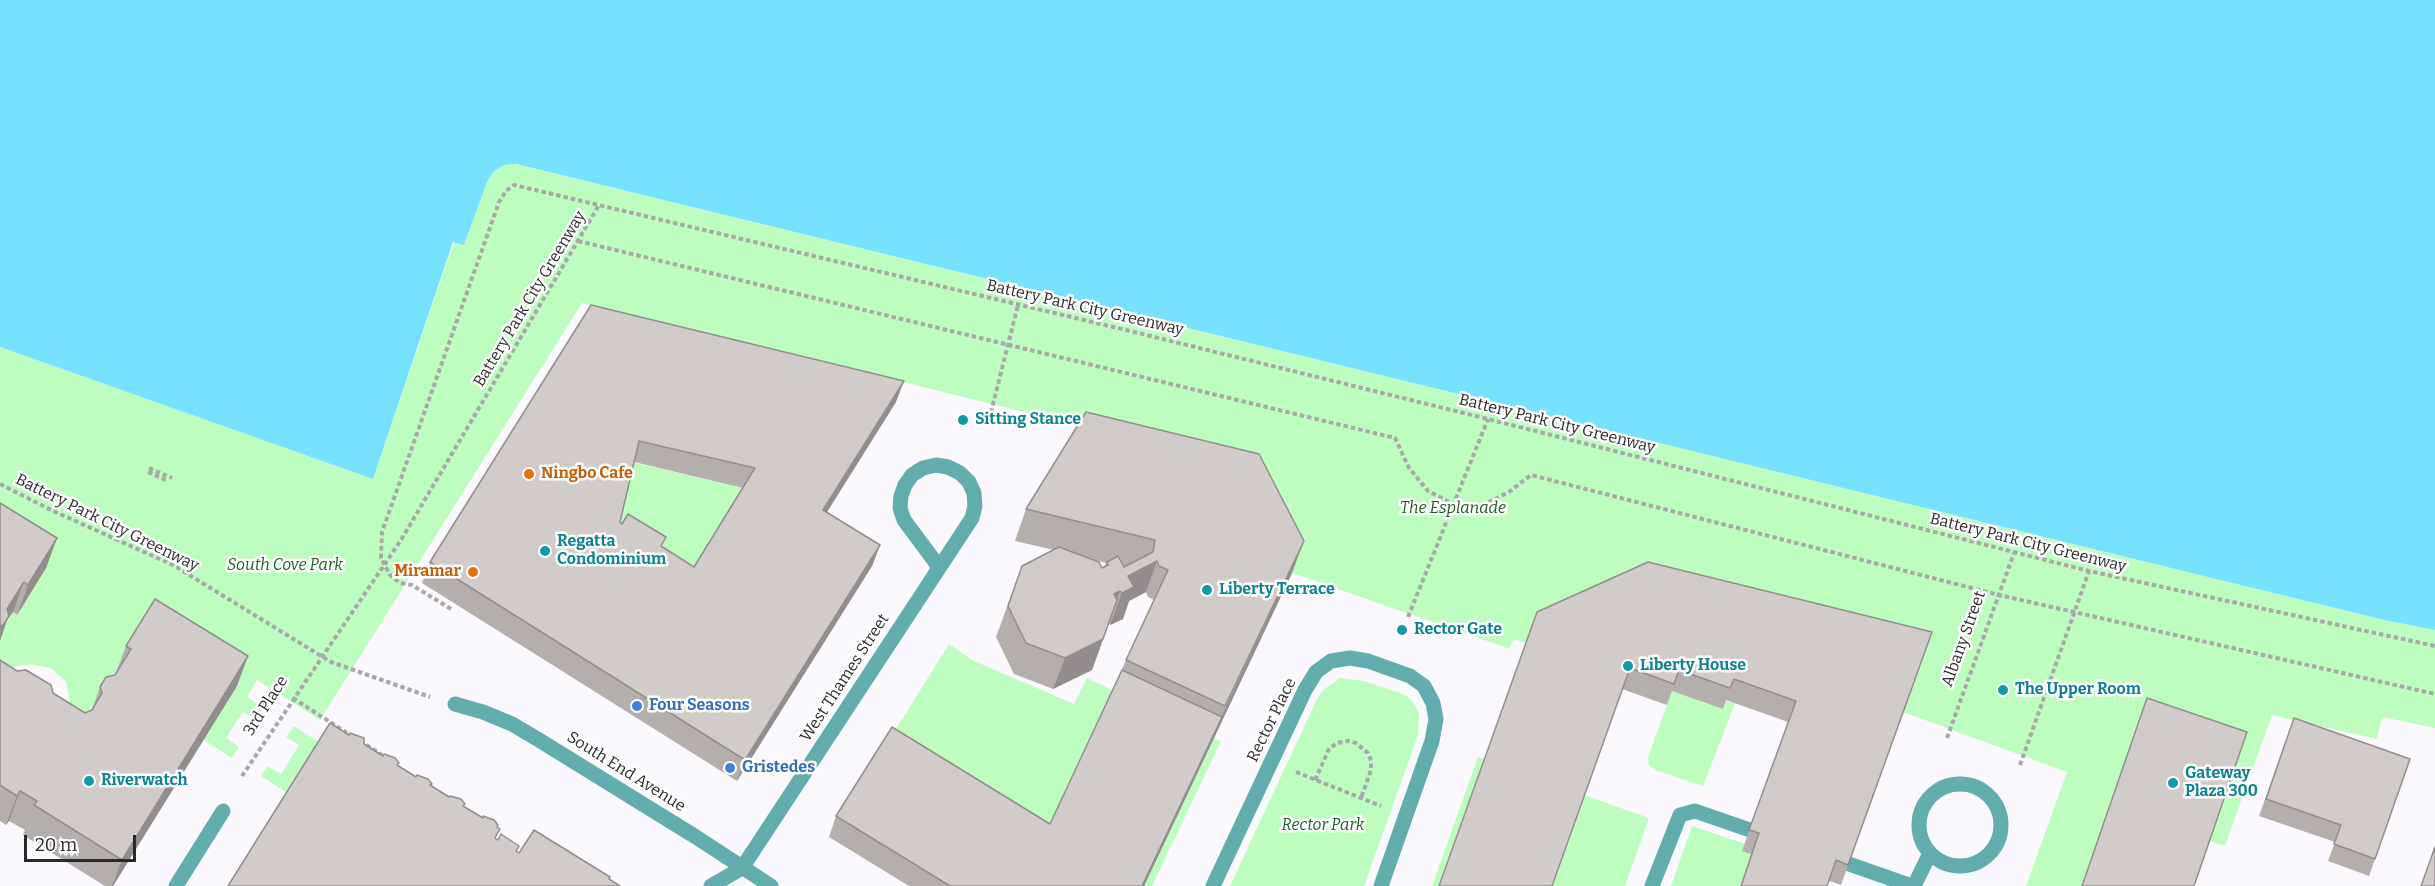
<!DOCTYPE html>
<html>
<head>
<meta charset="utf-8">
<style>
  body { margin:0 }
  #map { position:relative; width:2435px; height:886px; overflow:hidden; background:#fcf9fe; font-family:Bitter,serif }
  canvas { display:block }
  .scale { position:absolute; left:24px; top:835px; width:112px; height:27px; box-sizing:border-box; border:3px solid #2b2a2b; border-top:0; padding-left:8px; font-size:18px; line-height:21px; white-space:nowrap; color:#2b2a2b; -webkit-text-stroke:4px #fff; paint-order:stroke }
</style>
</head>
<body>
<div id="map">
<canvas width="2435" height="886"></canvas>
<div class="scale">20 m</div>
</div>
<script>
const ctx = document.querySelector('canvas').getContext('2d');
ctx.lineJoin = 'round';
function fillPath(path, color) {
  ctx.fillStyle = color;
  ctx.fill(path, 'evenodd');
}
function shape(rows) {
  const path = new Path2D();
  for (const r of rows) {
    if (r.length === 3) {
      path.moveTo(r[0] + r[2], r[1]);
      path.arc(r[0], r[1], r[2], 0, 2 * Math.PI);
      continue;
    }
    path.moveTo(r[0], r[1]);
    for (let i = 2; i < r.length; i += 2) path.lineTo(r[i], r[i + 1]);
  }
  return path;
}
function stroke(path, color, width, dash) {
  ctx.strokeStyle = color;
  ctx.lineWidth = width;
  ctx.lineCap = dash ? 'butt' : 'round';
  ctx.setLineDash(dash || []);
  ctx.stroke(path);
}
function label(font, color, halo, rows, align = 'center') {
  ctx.font = font + ' Bitter,serif';
  ctx.lineWidth = 5;
  ctx.setLineDash([]);
  ctx.textBaseline = 'middle';
  ctx.strokeStyle = halo;
  ctx.fillStyle = color;
  for (const [text, x, y, turn = 0] of rows) {
    ctx.save();
    ctx.translate(x, y);
    ctx.rotate((+turn || 0) * Math.PI / 180);
    ctx.textAlign = isNaN(turn) ? turn : align;
    if (halo) ctx.strokeText(text, 0, 0);
    ctx.fillText(text, 0, 0);
    ctx.restore();
  }
}
fillPath(shape([
  [515,164,2384,620,2435,630,2435,728,2382,717,2377,739,2272,715,2225,846,2209,841,2081,886,2026,886,2067,772,1903,712,1931,633,1529,633,1526,643,1513,639,1510,649,1292,573,1248,485,1085,427,582,303,320,720,257,680,247,697,263,708,256,719,243,712,226,738,239,747,232,758,204,740,237,686,90,717,66,714,70,701,66,682,51,668,30,664,17,666,0,676,0,632,13,612,17,614,46,568,0,539,0,347,373,479,454,242,464,245,487,182,494,171,504,165],
  [631,462,747,489,686,588,614,545],
  [949,644,972,660,1074,704,1087,678,1114,691,1043,845,884,748],
  [1340,678,1364,681,1403,694,1411,699,1419,713,1418,735,1364,886,1230,886,1317,699,1323,690],
  [1672,691,1735,703,1703,786,1655,770,1649,765,1648,757],
  [294,726,322,744,290,795,261,776,267,766,281,774,299,745,286,737],
  [1214,738,1221,741,1152,886,1144,886],
  [1478,757,1484,759,1439,886,1432,886],
  [1584,795,1649,818,1625,886,1552,886],
  [1692,826,1745,844,1752,854,1741,886,1671,886]
]), '#bdfdbf');
fillPath(shape([
  [0,0,2435,0,2435,630,2384,620,516,164,504,165,494,171,487,182,464,245,453,242,373,479,0,347]
]), '#76e2ff');
stroke(shape([
  [578,241,1395,438,1409,468,1428,491,1453,504,1470,506,1485,504,1509,492,1531,475,1999,595,2435,694],
  [989,420,1018,305],
  [149,468,172,478],
  [148,472,168,481],
  [0,484,51,510,173,565,331,662,430,697],
  [451,609,412,585,400,583,390,575,381,558,382,532,499,202,506,191,514,185,1126,330,1488,419,2089,571,2435,646],
  [1408,617,1488,419],
  [293,698,353,737],
  [1947,738,2014,553],
  [360,741,382,755],
  [2020,765,2089,571],
  [1296,772,1381,806],
  [242,776,401,540,599,205],
  [1315,780,1329,749,1337,743,1348,741,1356,743,1368,753,1371,761,1371,770,1361,798]
]), '#a9a7aa', 4, [4.5, 3]);
stroke(shape([
  [1849,864,1912,886],
  [1652,886,1680,815,1695,811,1750,830]
]), '#62adae', 15);
stroke(shape([
  [455,704,483,712,512,724,539,740,696,837,771,886],
  [1960,825,41],
  [176,886,223,811],
  [711,886,742,868,972,518,975,506,974,493,969,482,960,473,948,467,936,465,923,468,912,475,905,485,901,496,900,508,904,520,939,567],
  [1213,886,1305,690,1316,672,1331,661,1350,658,1368,661,1410,676,1424,686,1433,703,1436,719,1432,741,1381,886],
  [1914,886,1930,853]
]), '#62adae', 15);
fillPath(shape([
  [591,305,896,402,827,512,880,545,872,566,737,781,422,583,430,562],
  [634,462,743,488,694,567,662,547,620,522],
  [0,503,57,538,46,568,17,615,13,612,7,620,0,641],
  [1026,509,1292,573,1144,886,909,886,829,837,836,816,1050,824,1154,600,1148,597,1146,592,1129,601,1123,619,1110,625,1109,623,1092,670,1053,689,1014,674,996,637,1022,566,1054,550,1015,541],
  [1091,559,1106,563,1105,566,1102,568],
  [1537,612,1932,632,1841,885,1742,851,1788,722,1726,700,1723,709,1672,691,1667,705,1622,689],
  [126,646,237,686,113,886,105,886,23,835,25,830,9,821,6,825,0,821,0,660,85,713,92,710,100,687,115,675],
  [2294,718,2410,759,2369,876,2328,861,2335,842,2259,816]
]), '#b4afad');
fillPath(shape([
  [904,381,896,402,815,531,823,510],
  [57,538,46,568,17,615,28,585],
  [1304,541,1292,573,1144,886,1142,886],
  [880,545,872,566,737,781,745,760],
  [1157,561,1146,592,1129,601,1123,619,1110,625,1128,576],
  [24,582,13,612,7,620,0,641,0,626,7,609],
  [1120,591,1109,622,1114,594],
  [1103,639,1092,670,1053,689,1065,658],
  [248,656,237,686,113,886,112,886,122,860],
  [20,791,9,821,6,825,17,796]
]), '#928e8d');
const building = shape([
  [591,305,904,381,823,510,880,545,745,760,430,562,591,305],
  [639,441,755,468,694,567,661,546,666,537,628,514,622,524,620,522,639,441],
  [1086,412,1259,454,1304,541,1225,706,1126,660,1168,570,1159,566,1157,561,1128,576,1134,587,1122,593,1120,591,1114,594,1117,600,1103,639,1065,658,1026,643,1008,606,1022,566,1059,547,1099,562,1102,568,1108,565,1107,562,1118,556,1124,567,1153,552,1155,540,1026,509,1086,412],
  [0,503,57,538,28,585,24,582,7,609,9,616,3,625,0,626,0,503],
  [1648,562,1932,632,1848,865,1836,860,1827,886,1741,886,1759,833,1749,830,1796,701,1734,679,1730,688,1679,670,1674,684,1630,668,1552,886,1439,886,1537,612,1648,562],
  [155,599,248,656,122,860,34,805,37,801,20,791,17,796,0,785,0,660,17,671,26,670,51,685,53,693,85,713,92,710,102,693,100,687,106,677,115,675,131,649,126,646,155,599],
  [1122,670,1222,717,1142,886,950,886,836,816,892,727,1050,824,1122,670],
  [2147,698,2247,732,2194,886,2082,886,2147,698],
  [2294,718,2410,759,2375,859,2334,844,2341,825,2266,799,2294,718],
  [330,723,349,735,350,733,364,738,364,744,383,756,384,754,395,758,399,763,397,765,416,777,417,775,428,779,432,784,430,785,449,797,450,796,461,799,465,804,463,806,483,818,483,816,494,820,498,825,497,827,500,829,495,838,498,840,501,834,519,846,516,851,519,853,534,830,610,877,609,879,620,886,228,886,330,723],
  [2435,847,2435,886,2421,886,2435,847]
]);
fillPath(building, '#d1cbc9');
stroke(building, '#928e8d', 1.5);
for (const [x, y, r, color] of [
  [963,420,6,"#0f9aa8"],
  [529,474,6,"#e8710a"],
  [545,551,6,"#0f9aa8"],
  [473,572,6,"#e8710a"],
  [1207,590,6,"#0f9aa8"],
  [1402,630,6,"#0f9aa8"],
  [1628,666,6,"#0f9aa8"],
  [2003,690,6,"#0f9aa8"],
  [637,706,6,"#3f7fe0"],
  [730,768,6,"#3f7fe0"],
  [89,781,6,"#0f9aa8"],
  [2173,783,6,"#0f9aa8"]
]) {
  const dot = new Path2D();
  dot.arc(x, y, r, 0, 2 * Math.PI);
  ctx.fillStyle = color;
  ctx.fill(dot);
  stroke(dot, '#fff', 2);
}
label('16px', '#2b2a2b', '#fff', [
  ["Battery Park City Greenway",530,299,-59],
  ["Battery Park City Greenway",1085,308,13],
  ["Battery Park City Greenway",1557,424,14],
  ["Battery Park City Greenway",107,523,26],
  ["Battery Park City Greenway",2028,543,14],
  ["Albany Street",1964,639,-70],
  ["West Thames Street",845,678,-57],
  ["3rd Place",266,706,-57],
  ["Rector Place",1272,720,-64],
  ["South End Avenue",626,772,32]
]);
label('bold 16px', '#0d838f', '#fff', [
  ["Sitting Stance",975,420],
  ["Regatta",557,542],
  ["Condominium",557,560],
  ["Liberty Terrace",1219,590],
  ["Rector Gate",1414,630],
  ["Liberty House",1640,666],
  ["The Upper Room",2015,690],
  ["Gateway",2185,774],
  ["Plaza 300",2185,792],
  ["Riverwatch",101,781]
], 'left');
label('bold 16px', '#c56008', '#fff', [
  ["Ningbo Cafe",541,474],
  ["Miramar",461,572,"right"]
], 'left');
label('italic 16px', '#1c5d24', '#fff', [
  ["The Esplanade",1453,509],
  ["South Cove Park",285,566],
  ["Rector Park",1323,826]
]);
label('bold 16px', '#366cbe', '#fff', [
  ["Four Seasons",649,706],
  ["Gristedes",742,768]
], 'left');
</script>
</body>
</html>
